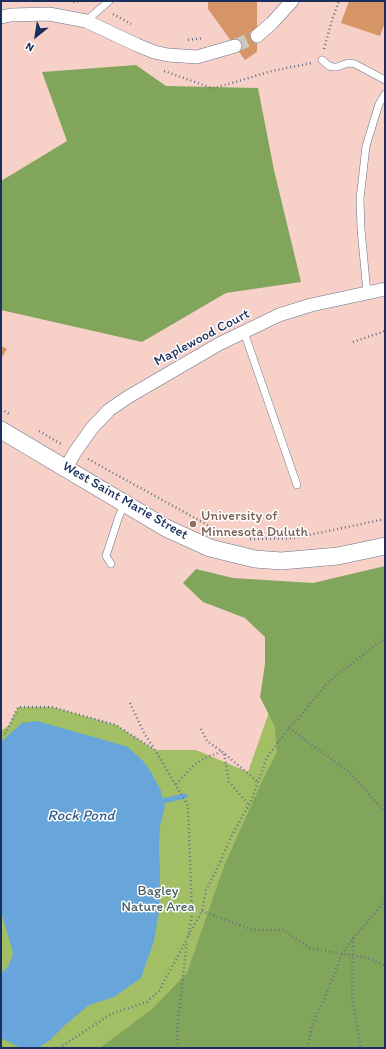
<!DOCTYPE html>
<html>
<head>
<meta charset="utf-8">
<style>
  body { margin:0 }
  #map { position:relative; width:386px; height:1049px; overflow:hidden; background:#f3eeda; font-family:Itim,sans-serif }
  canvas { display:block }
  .frame { position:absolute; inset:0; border:2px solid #1b2f5e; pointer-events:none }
  .north { position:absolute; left:16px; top:16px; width:40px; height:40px; -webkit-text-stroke:3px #fff; paint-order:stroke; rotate:210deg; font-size:11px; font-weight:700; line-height:16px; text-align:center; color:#1b2f5e }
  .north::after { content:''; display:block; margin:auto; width:14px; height:18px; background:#1b2f5e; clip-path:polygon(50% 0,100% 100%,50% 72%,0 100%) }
</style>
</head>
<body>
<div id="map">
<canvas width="386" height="1049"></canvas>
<div class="frame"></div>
<div class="north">N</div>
</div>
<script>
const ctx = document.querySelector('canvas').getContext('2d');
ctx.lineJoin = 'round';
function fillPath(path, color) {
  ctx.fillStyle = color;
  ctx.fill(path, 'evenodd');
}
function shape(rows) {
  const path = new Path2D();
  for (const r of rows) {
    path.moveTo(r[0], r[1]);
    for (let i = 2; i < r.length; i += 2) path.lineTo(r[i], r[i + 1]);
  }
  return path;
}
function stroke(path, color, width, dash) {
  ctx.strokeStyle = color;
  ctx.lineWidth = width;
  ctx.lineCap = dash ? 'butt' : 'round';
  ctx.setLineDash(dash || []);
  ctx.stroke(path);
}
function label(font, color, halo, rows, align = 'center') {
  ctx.font = font + ' Itim,sans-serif';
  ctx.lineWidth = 3;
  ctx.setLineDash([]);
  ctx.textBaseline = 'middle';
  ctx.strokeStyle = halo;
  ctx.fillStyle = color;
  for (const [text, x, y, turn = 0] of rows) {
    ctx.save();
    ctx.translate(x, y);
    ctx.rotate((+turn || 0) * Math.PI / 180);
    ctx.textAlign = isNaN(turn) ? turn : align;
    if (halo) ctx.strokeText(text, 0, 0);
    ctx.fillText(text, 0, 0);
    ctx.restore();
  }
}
fillPath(shape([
  [1,1,385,1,385,1048,1,1048]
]), '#f7d1c8');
fillPath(shape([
  [287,661,385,1048,1,1048,1,731,9,725,18,707,52,707,116,725,155,750,196,750,248,772]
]), '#a2bf66');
fillPath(shape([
  [136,65,166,86,258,88,274,170,301,282,226,293,142,342,1,310,1,181,67,141,42,72],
  [385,566,385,1048,100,1048,152,1009,187,973,224,866,263,779,277,752,275,727,260,697,265,664,265,637,245,618,203,602,183,583,196,569,233,578,313,583]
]), '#81a65b');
fillPath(shape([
  [37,721,108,741,128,747,143,761,151,772,161,791,165,807,160,826,159,847,160,873,159,911,154,941,141,978,114,997,89,1005,65,1025,49,1041,38,1048,27,1048,19,1047,1,1038,1,974,9,965,13,953,1,911,1,744,3,740,22,723]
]), '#68a5da');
stroke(shape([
  [163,801,185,796]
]), '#68a5da', 5);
fillPath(shape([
  [208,1,257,1,257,52,245,60,208,9],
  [349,1,385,1,385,22,380,36,341,23],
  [1,346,7,349,1,359]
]), '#d69567');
stroke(shape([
  [235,46,257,36]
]), '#c8c8c1', 13, [13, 6]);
const service = shape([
  [86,21,109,1],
  [322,60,329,66,333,67,337,67,348,63,355,64,385,80],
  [367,293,361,229,360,199,366,146,379,104,385,94],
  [244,332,297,485],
  [111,564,106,556,119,516,125,503]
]);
const minor = shape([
  [1,17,11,15,49,14,86,21,137,45,154,52,168,55,197,57,235,46],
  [257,36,272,23,292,1],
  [66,468,75,452,92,428,109,410,128,397,219,344,279,315,311,305,385,289]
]);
const tertiary = shape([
  [1,430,166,528,210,548,255,559,281,561,338,556,385,546]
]);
stroke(service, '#677289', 8);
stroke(minor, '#677289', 14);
stroke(tertiary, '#677289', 18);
stroke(shape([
  [73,2,81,1],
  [113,14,131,24],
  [188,40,203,38],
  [324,49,332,20,339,1],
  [164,71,212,88,215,88,272,71,311,63],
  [353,342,385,331],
  [1,409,11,415],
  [39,431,63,445],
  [88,459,213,528,224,533],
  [250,539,295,538,385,519],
  [130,703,145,735,154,748],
  [289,728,348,771,385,812],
  [201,729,207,741,224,753,258,782],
  [1,735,6,733,18,707,52,707,116,725,155,750,188,806,192,914,188,937],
  [224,754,229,782,249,805],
  [176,784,195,764,207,757,216,754,221,751],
  [202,911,253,930,283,930,310,948,367,958,385,966],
  [353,938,352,998,361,1048],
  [59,1048,111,1014,147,1002,159,991,202,911,206,890,217,869,231,837,251,801,267,757,289,728,298,719,327,683,347,667,385,638],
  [178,1048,177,1030,187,942],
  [308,1048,312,1025,325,997,342,954,353,938,376,912,385,900]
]), '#677289', 2.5, [1, 3]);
stroke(service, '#fff', 7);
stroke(minor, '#fff', 13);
stroke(tertiary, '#fff', 17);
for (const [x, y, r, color] of [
  [193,524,4,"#8d6e63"]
]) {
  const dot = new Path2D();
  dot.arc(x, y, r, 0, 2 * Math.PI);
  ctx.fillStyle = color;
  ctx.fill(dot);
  stroke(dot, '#fff', 1.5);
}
label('14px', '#1b2f5e', '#fff', [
  ["Maplewood Court",202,338,-28],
  ["West Saint Marie Street",125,501,30]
]);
label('14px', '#785e54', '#fff', [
  ["University of",201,516],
  ["Minnesota Duluth",201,532]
], 'left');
label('14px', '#4a6161', '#fff', [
  ["Bagley",158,891],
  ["Nature Area",158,907]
]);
label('italic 15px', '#3a5e90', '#fff', [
  ["Rock Pond",81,816]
]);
</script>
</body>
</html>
